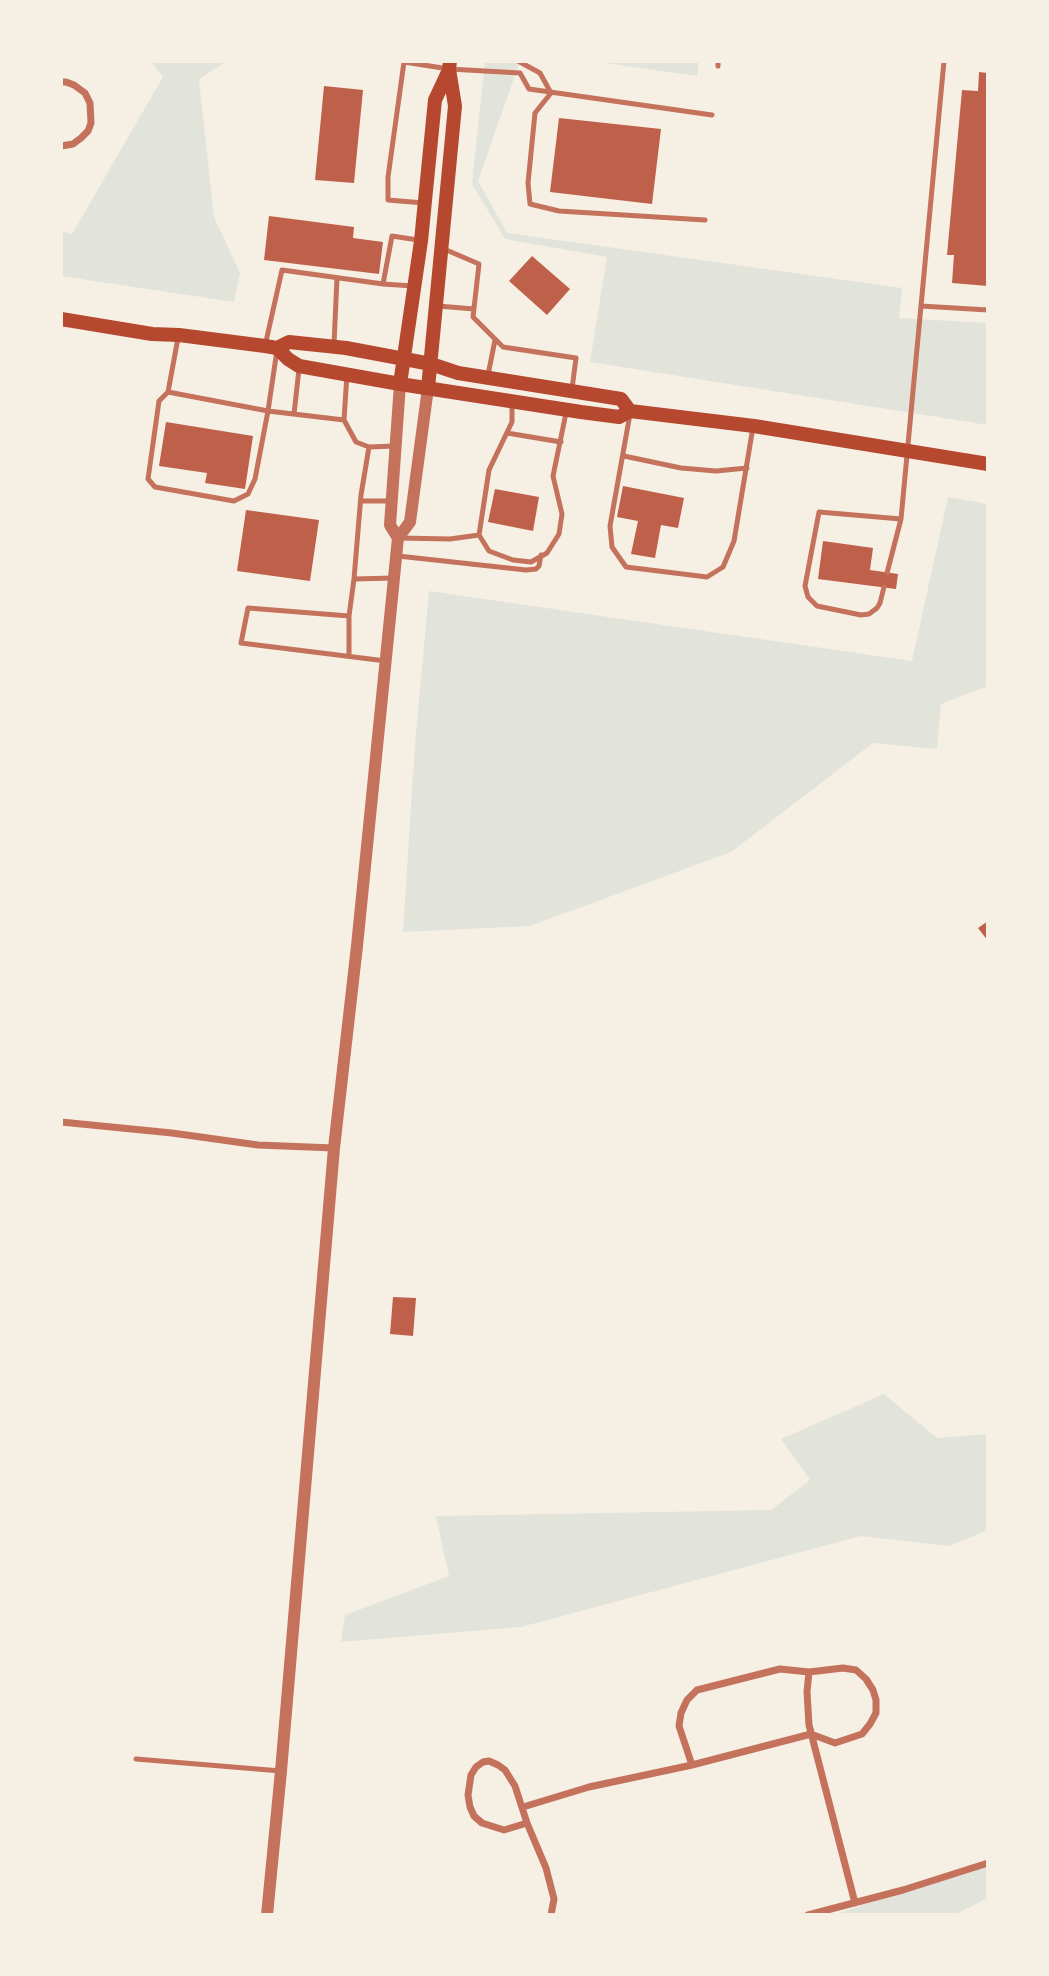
<!DOCTYPE html>
<html>
<head>
<meta charset="utf-8">
<style>
  body { margin:0 }
  #map { position:relative; width:1049px; height:1976px; overflow:hidden; background:#f6efe4; font-family:Figtree,sans-serif }
  canvas { display:block }
  .frame { position:absolute; inset:0; border:63px solid #f6efe4; pointer-events:none }
</style>
</head>
<body>
<div id="map">
<canvas width="1049" height="1976"></canvas>
<div class="frame"></div>
</div>
<script>
const ctx = document.querySelector('canvas').getContext('2d');
ctx.lineJoin = 'round';
function fillPath(path, color) {
  ctx.fillStyle = color;
  ctx.fill(path, 'evenodd');
}
function shape(rows) {
  const path = new Path2D();
  for (const r of rows) {
    path.moveTo(r[0], r[1]);
    for (let i = 2; i < r.length; i += 2) path.lineTo(r[i], r[i + 1]);
  }
  return path;
}
function stroke(path, color, width, dash) {
  ctx.strokeStyle = color;
  ctx.lineWidth = width;
  ctx.lineCap = dash ? 'butt' : 'round';
  ctx.setLineDash(dash || []);
  ctx.stroke(path);
}
fillPath(shape([
  [151,61,227,61,199,79,214,217,240,273,234,302,61,276,61,231,72,234,163,77],
  [485,61,520,61,478,181,507,233,902,288,899,318,988,323,988,425,590,362,607,257,505,239,472,184],
  [590,61,699,61,697,76],
  [948,497,988,504,988,686,941,704,937,749,873,743,731,852,530,926,403,932,415,744,429,591,912,661],
  [884,1394,937,1438,988,1434,988,1530,949,1546,861,1536,521,1627,341,1642,345,1615,449,1576,436,1516,771,1510,810,1480,781,1439],
  [988,1863,988,1898,954,1915,833,1915]
]), '#e2e4dc');
fillPath(shape([
  [979,72,988,73,988,286,952,283,954,255,947,255,962,90,978,91],
  [324,86,363,90,354,183,315,180],
  [559,118,661,129,652,204,550,192],
  [269,216,354,227,353,238,383,242,379,274,264,260],
  [532,256,570,289,547,315,509,281],
  [166,422,253,436,245,489,205,483,207,473,159,466],
  [623,486,684,498,678,528,661,525,655,558,631,554,638,521,617,517],
  [495,489,539,497,533,531,488,522],
  [246,510,319,520,310,581,237,571],
  [823,541,873,548,870,570,898,574,896,589,818,579],
  [988,921,988,941,978,928],
  [393,1297,416,1298,413,1336,390,1334]
]), '#bf614a');
stroke(shape([
  [518,61,540,73,551,93],
  [718,66,718,61],
  [551,93,535,113,528,183,530,204,559,211,705,220],
  [424,203,388,200,388,177,404,62,449,69,520,73,529,89,712,115],
  [444,249,479,264,473,317,503,347,576,358,572,389],
  [383,284,392,236,418,240],
  [438,306,474,309],
  [921,306,988,310],
  [178,338,168,392,268,411,277,350],
  [334,344,337,278],
  [265,346,282,270,383,284,413,286],
  [347,374,344,420,356,442,369,447,361,495,354,579],
  [488,375,495,340],
  [168,392,159,401,148,479,155,487,234,501,248,494,255,479,268,411,344,420],
  [512,404,512,422,489,470,479,535,489,551,513,560,531,562,547,553,559,534,562,514,553,476,566,413],
  [294,414,299,369],
  [630,414,610,526,612,547,626,567,707,577,723,567,734,541,753,427],
  [507,433,561,442],
  [369,447,394,446],
  [624,456,681,468,716,471,747,468],
  [361,501,390,501],
  [399,538,450,539,479,535],
  [398,556,526,570,536,569,539,566,541,555],
  [887,573,901,519],
  [884,587,880,603,877,608,869,614,861,615,817,606,808,597,805,586,819,512,901,519,944,61],
  [349,616,349,656],
  [386,661,241,643,248,608,349,616,354,579,394,578],
  [136,1759,281,1771]
]), '#c5725c', 5);
stroke(shape([
  [61,82,66,82,74,85,85,93,90,103,91,123,88,131,81,138,73,144,61,146],
  [61,1122,172,1133,258,1145,334,1148],
  [843,1668,856,1670,866,1679,873,1690,876,1700,876,1713,870,1724,862,1734,835,1743,811,1734,692,1765,679,1726,681,1713,687,1700,697,1690,780,1669,809,1672,843,1668],
  [809,1672,807,1692,809,1725,855,1903],
  [523,1807,589,1787,692,1765],
  [527,1823,504,1830,482,1823,474,1816,470,1807,468,1795,471,1775,476,1767,483,1762,489,1761,498,1765,505,1770,515,1786,527,1823,546,1868,554,1899,551,1915],
  [808,1915,903,1890,988,1863]
]), '#c5725c', 7);
stroke(shape([
  [398,538,390,525,400,384],
  [267,1915,281,1771,334,1148,357,946,398,538,410,522,428,388]
]), '#c5725c', 12);
stroke(shape([
  [61,319,152,334,179,335,265,346,277,348,288,359,299,366,400,384,581,412,619,417,630,411,754,426,988,464],
  [277,348,289,342,346,348,431,364,458,373,621,399,630,411],
  [400,384,421,241,435,100,449,70],
  [428,388,455,106,449,69,450,61]
]), '#b5482f', 14);
</script>
</body>
</html>
